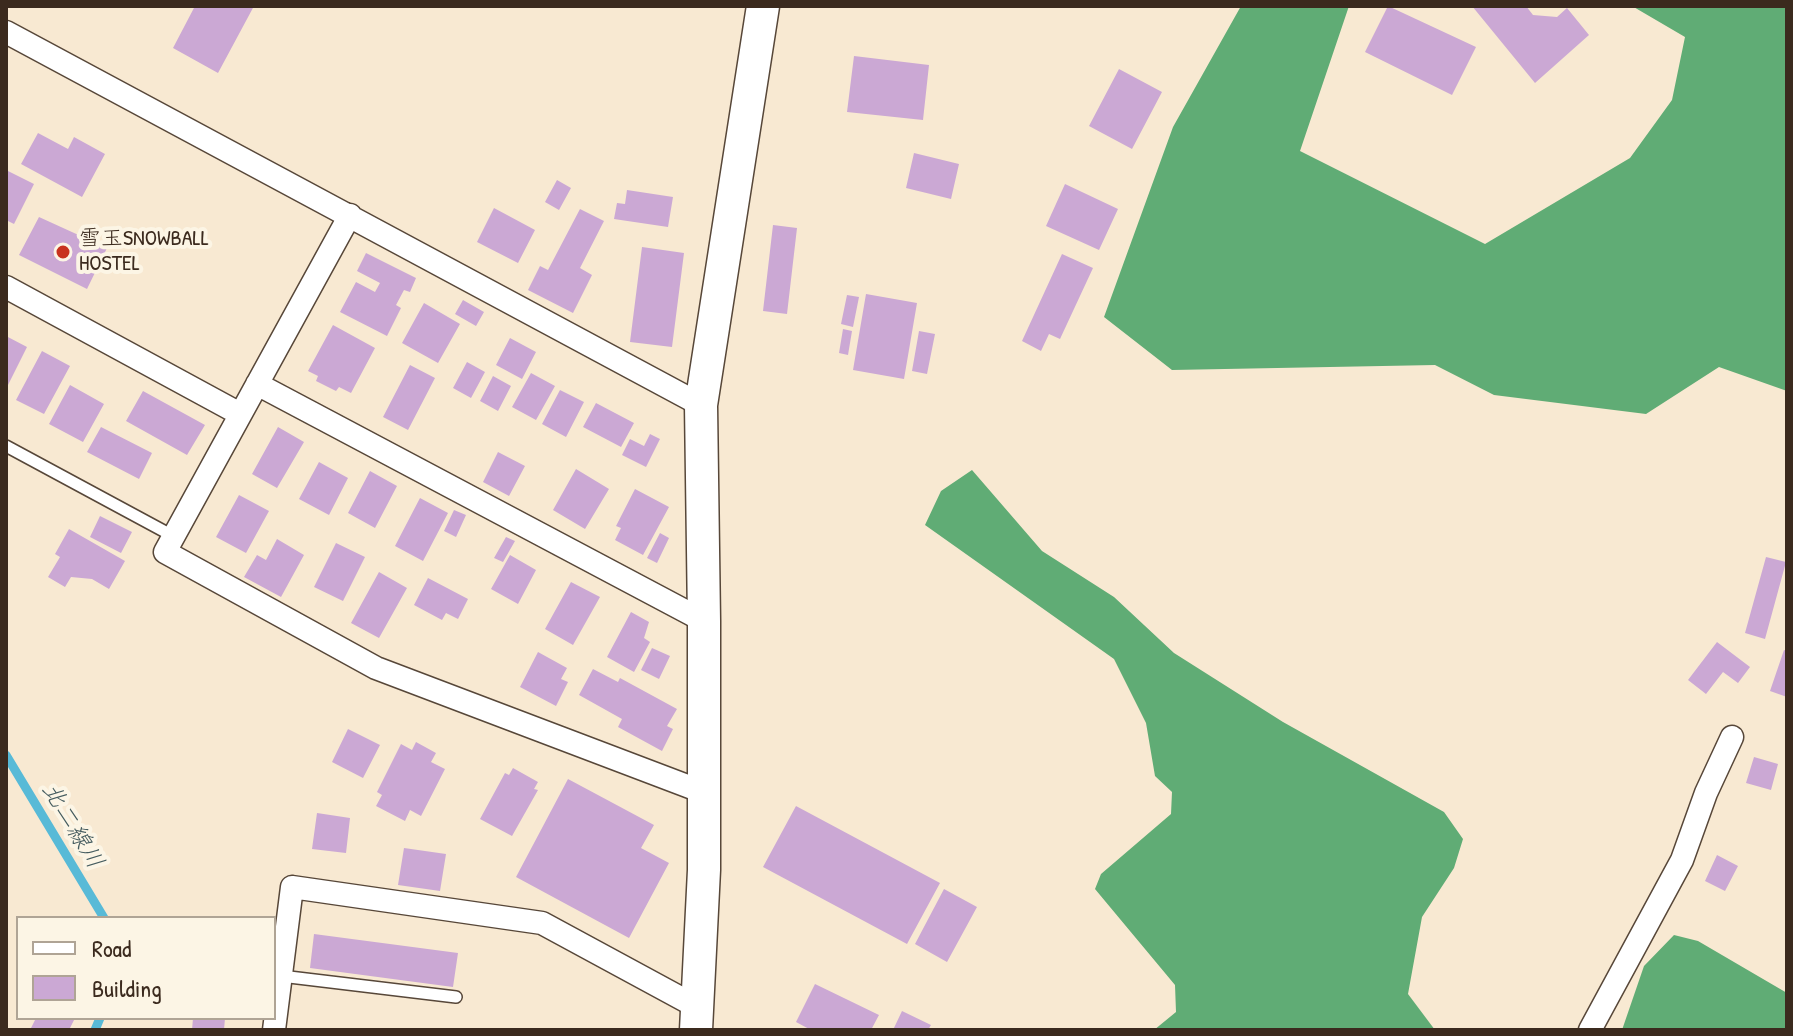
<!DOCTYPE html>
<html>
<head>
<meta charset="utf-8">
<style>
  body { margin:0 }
  #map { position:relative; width:1793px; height:1036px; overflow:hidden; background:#f8e9d2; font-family:"Patrick Hand",sans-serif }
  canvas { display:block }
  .frame { position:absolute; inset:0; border:8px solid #3b2a1e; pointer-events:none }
  .legend { position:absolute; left:16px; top:916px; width:260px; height:104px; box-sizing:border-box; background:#fcf5e5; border:2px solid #afa495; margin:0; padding:10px 14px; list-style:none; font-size:24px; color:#3b2a1e }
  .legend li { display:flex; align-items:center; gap:16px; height:40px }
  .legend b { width:40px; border:2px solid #afa495 }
</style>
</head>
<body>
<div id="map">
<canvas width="1793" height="1036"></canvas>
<div class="frame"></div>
<ul class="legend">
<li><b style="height:10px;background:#fff"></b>Road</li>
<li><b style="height:22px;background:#cba8d4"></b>Building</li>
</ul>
</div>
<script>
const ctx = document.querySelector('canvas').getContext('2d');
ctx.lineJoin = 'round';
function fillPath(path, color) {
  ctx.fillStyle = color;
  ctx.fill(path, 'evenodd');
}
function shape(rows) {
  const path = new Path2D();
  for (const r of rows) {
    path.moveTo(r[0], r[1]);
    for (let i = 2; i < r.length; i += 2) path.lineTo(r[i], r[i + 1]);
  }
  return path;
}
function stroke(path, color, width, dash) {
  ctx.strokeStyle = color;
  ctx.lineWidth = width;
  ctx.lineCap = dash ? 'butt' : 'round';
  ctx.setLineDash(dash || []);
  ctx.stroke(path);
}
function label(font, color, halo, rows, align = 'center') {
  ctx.font = font + ' "Patrick Hand","Klee One",sans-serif';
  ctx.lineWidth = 8;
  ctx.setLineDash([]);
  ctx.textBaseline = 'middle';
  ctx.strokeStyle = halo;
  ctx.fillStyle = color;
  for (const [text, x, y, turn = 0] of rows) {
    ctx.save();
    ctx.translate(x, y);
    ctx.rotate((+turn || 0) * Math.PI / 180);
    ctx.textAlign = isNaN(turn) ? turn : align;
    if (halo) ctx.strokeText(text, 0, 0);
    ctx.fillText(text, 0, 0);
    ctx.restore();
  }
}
fillPath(shape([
  [1241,6,1349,6,1300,151,1485,244,1630,158,1672,100,1685,37,1632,6,1787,6,1787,391,1719,367,1646,414,1494,395,1435,365,1172,370,1104,317,1173,127],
  [972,470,1042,551,1114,597,1174,653,1283,722,1444,812,1463,839,1454,868,1422,917,1408,994,1435,1030,1154,1030,1176,1012,1175,985,1095,889,1101,874,1171,814,1172,792,1155,776,1146,723,1114,659,925,525,941,491],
  [1674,935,1698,941,1787,993,1787,1030,1622,1030,1644,966]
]), '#60ac75');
stroke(shape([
  [6,755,104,918],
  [95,1030,100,1018]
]), '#58bad7', 9);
fillPath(shape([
  [195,6,254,6,218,73,173,48],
  [1388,6,1476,47,1452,95,1365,52],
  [1472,6,1526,6,1533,15,1557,17,1567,8,1589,35,1535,83],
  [854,56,929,65,923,120,847,112],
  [1119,69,1162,92,1132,149,1089,126],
  [38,133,68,149,74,137,105,154,82,197,21,164],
  [914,153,959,164,951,199,906,188],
  [6,170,34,184,14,224,6,220],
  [557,180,571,188,559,210,545,202],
  [1065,184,1118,209,1099,250,1046,226],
  [627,190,673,197,668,227,614,219,617,203,625,204],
  [494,208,535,230,518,263,477,242],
  [580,209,604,221,580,268,592,275,573,313,528,290,540,266,548,270],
  [39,217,107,248,87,289,19,255],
  [773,225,797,228,787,314,763,311],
  [642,247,684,253,672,347,630,342],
  [366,253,416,278,410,292,404,290,396,305,401,308,387,336,340,312,356,282,375,292,380,283,357,271],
  [1062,254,1093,268,1060,339,1049,334,1041,351,1022,341],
  [866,294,917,303,904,379,853,370],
  [847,295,859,297,853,327,841,324],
  [463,300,484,312,476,326,455,314],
  [424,303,460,324,438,363,402,343],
  [333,325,375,348,351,393,339,387,336,391,316,381,318,376,308,371],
  [843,329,852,331,848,355,839,353],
  [919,331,935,334,927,374,912,371],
  [6,336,27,347,6,389],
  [510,338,536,352,522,379,496,365],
  [42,351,70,366,44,414,16,400],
  [467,362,485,372,471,398,453,388],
  [410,365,435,378,408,430,383,417],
  [531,373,555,386,536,420,512,407],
  [493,376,511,386,498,411,480,401],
  [70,385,104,404,83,442,49,424],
  [560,390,584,402,566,437,542,424],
  [143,391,205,425,187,455,126,421],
  [596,403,634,423,621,447,583,427],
  [101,427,152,453,139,479,87,452],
  [278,427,304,442,277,488,252,474],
  [650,434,660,439,646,467,622,455,630,439,644,446],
  [498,452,525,466,509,496,483,482],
  [319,462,348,478,329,515,299,499],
  [576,469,609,489,585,529,553,510],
  [370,471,397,486,375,528,348,513],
  [635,489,669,507,643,555,615,540,621,528,616,526],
  [239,495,269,511,246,553,216,537],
  [420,498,448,513,423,561,395,546],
  [454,510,466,515,456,537,444,531],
  [100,516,132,532,121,553,90,537],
  [69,529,125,561,109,589,92,579,71,577,65,587,48,577,60,557,55,554],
  [660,533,669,538,657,563,647,558],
  [506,537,515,541,503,562,494,558],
  [277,539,304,555,281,597,244,577,257,555,266,560],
  [336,543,365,557,343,601,314,587],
  [510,555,536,570,518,604,491,589],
  [1766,557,1786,562,1765,639,1745,633],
  [379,572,407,588,379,638,351,623],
  [428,578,468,599,458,619,446,613,442,620,414,605],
  [571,582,600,597,573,645,545,629],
  [631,612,649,622,644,638,650,642,634,672,607,657],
  [1717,642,1750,667,1738,683,1723,672,1706,694,1688,680],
  [652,648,670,656,659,679,641,670],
  [1784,650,1787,651,1787,697,1770,691],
  [538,652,567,668,561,679,568,682,556,706,520,687],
  [593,669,618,682,620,678,677,709,667,726,673,729,662,751,618,727,622,719,579,695],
  [348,729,380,745,363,778,332,762],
  [416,742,436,753,431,762,445,769,421,816,410,810,405,821,376,806,382,795,377,792,401,744,412,750],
  [1754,757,1778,764,1771,790,1746,783],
  [513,768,538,782,534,789,538,790,512,836,480,819,505,773,509,775],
  [568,779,654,825,641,848,669,863,629,938,516,877],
  [796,806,940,883,907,944,763,867],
  [317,813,350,818,346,853,312,849],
  [404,848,446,854,440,891,398,885],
  [1717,855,1738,866,1725,891,1705,881],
  [944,889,977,907,947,962,915,944],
  [314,934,458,953,453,987,310,968],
  [815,984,879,1015,871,1030,811,1030,796,1022],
  [902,1011,931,1025,928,1030,893,1030],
  [36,1018,75,1018,69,1030,30,1030],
  [193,1018,225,1018,224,1030,192,1030]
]), '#cba8d4');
const lane = shape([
  [6,446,173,536],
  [281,976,456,997]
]);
const street = shape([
  [6,32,701,405],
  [350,215,165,552,376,668,703,792],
  [6,287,240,414],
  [257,384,704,621],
  [274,1030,292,887,542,923,699,1008],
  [1590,1030,1682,860,1706,793,1732,737]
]);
const secondary = shape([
  [696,1030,704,870,704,621,701,405,763,6]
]);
stroke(lane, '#574739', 14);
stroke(street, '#574739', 25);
stroke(secondary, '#574739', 35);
stroke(lane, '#fff', 11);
stroke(street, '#fff', 22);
stroke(secondary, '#fff', 32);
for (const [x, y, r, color] of [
  [63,252,8,"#c8321e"]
]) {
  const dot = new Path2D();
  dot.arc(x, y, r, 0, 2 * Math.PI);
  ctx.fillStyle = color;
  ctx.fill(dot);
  stroke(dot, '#fcf5e5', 3);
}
label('22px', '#3b2a1e', '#fcf5e5', [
  ["雪玉SNOWBALL",79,239],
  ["HOSTEL",79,264]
], 'left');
label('italic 24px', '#455c5f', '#fcf5e5', [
  ["北二線川",72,826,59]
]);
</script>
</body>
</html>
